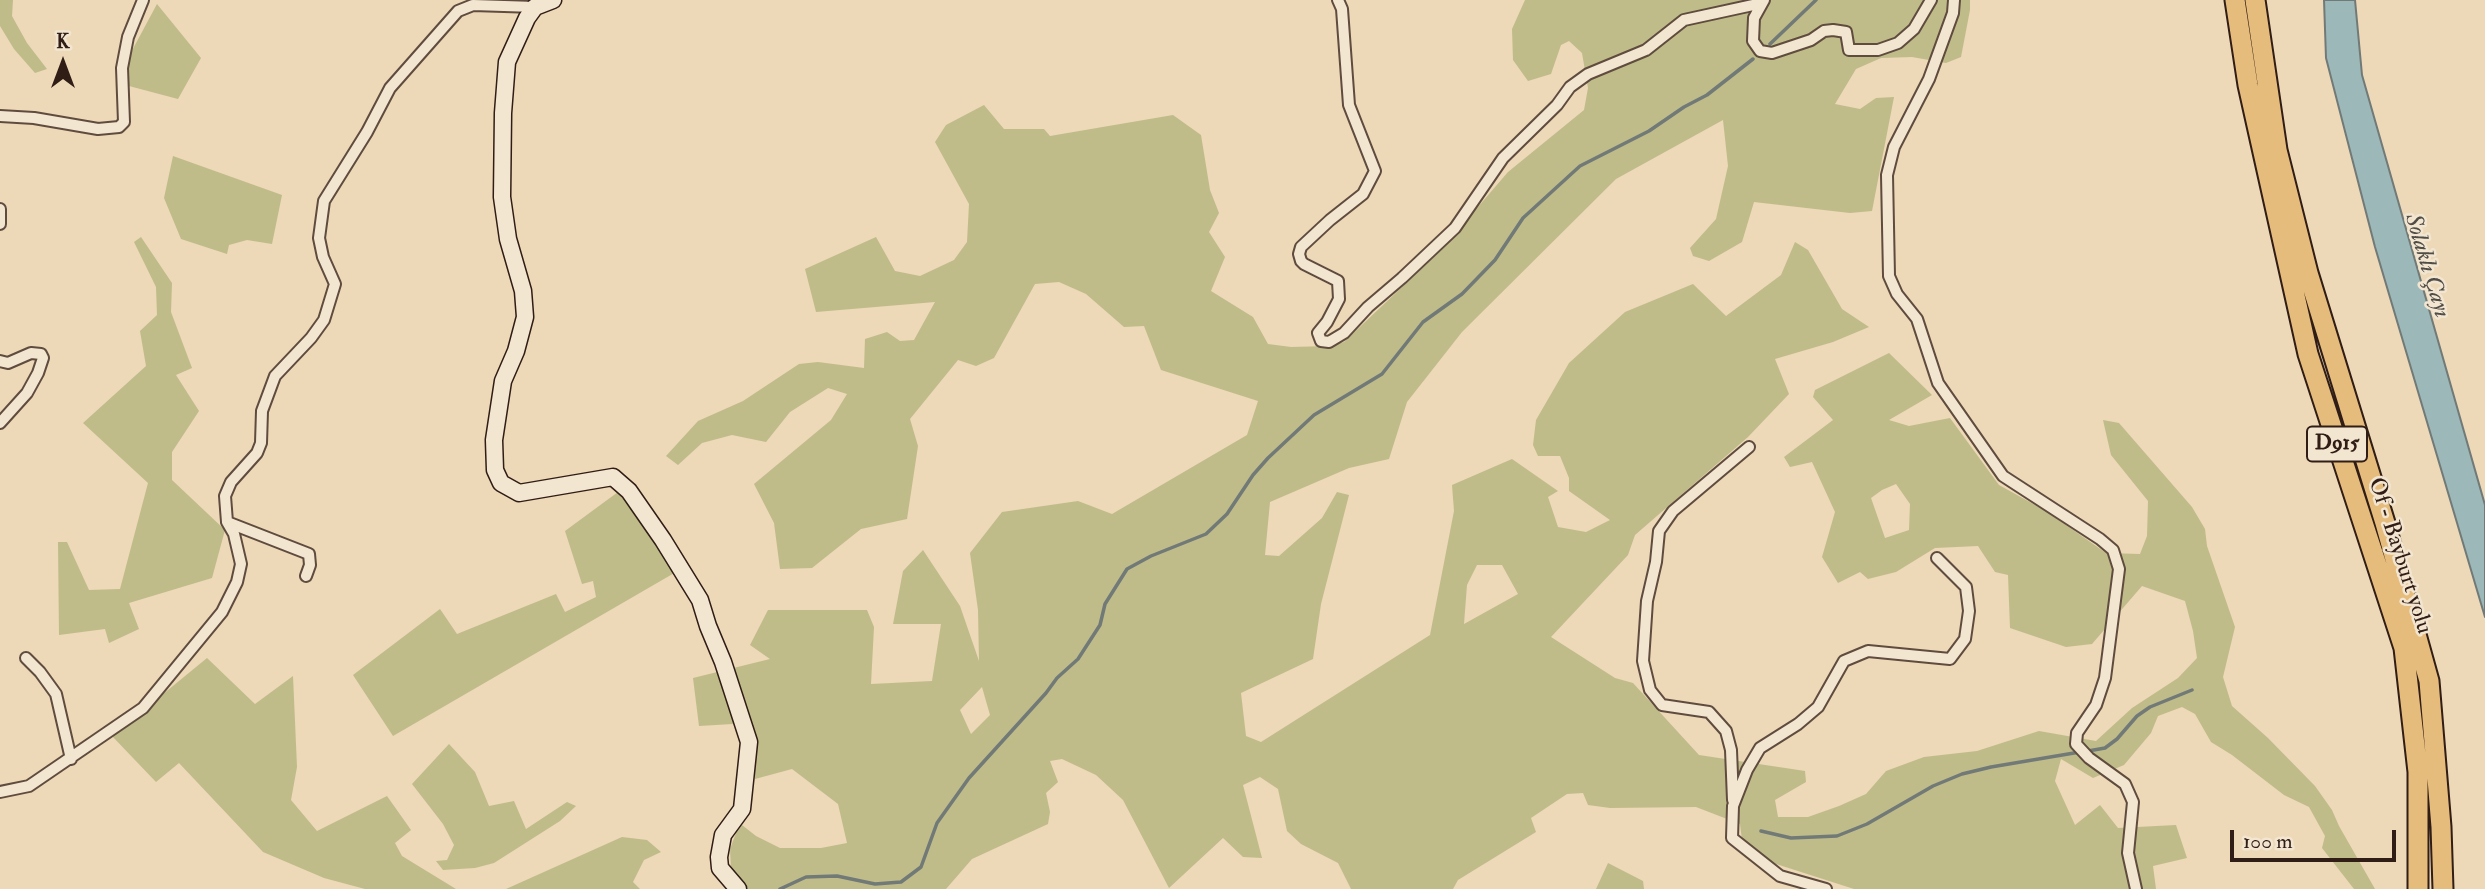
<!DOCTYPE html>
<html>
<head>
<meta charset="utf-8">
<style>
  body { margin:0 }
  #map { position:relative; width:2485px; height:889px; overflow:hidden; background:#edd8b8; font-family:"IM FELL Double Pica",serif }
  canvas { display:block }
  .north { position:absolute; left:28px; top:28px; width:70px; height:70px; -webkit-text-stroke:5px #f3e6d1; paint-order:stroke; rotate:0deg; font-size:19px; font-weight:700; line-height:28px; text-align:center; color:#301d15 }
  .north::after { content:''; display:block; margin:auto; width:24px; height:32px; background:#301d15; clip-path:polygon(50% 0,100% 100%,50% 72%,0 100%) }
  .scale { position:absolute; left:2230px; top:830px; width:166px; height:32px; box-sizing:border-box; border:4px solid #301d15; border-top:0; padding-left:9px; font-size:21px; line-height:24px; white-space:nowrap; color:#301d15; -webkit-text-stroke:5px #f3e6d1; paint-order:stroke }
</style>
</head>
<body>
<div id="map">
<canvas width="2485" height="889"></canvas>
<div class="north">K</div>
<div class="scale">100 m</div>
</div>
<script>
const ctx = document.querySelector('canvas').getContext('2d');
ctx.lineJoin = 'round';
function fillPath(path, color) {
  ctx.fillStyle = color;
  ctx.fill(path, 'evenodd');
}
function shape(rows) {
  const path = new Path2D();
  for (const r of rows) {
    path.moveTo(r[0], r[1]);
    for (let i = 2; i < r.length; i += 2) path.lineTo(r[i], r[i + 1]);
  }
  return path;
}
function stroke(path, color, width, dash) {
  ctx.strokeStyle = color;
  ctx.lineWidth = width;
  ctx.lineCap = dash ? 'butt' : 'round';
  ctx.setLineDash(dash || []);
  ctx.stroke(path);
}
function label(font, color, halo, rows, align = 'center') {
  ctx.font = font + ' "IM FELL Double Pica",serif';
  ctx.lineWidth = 5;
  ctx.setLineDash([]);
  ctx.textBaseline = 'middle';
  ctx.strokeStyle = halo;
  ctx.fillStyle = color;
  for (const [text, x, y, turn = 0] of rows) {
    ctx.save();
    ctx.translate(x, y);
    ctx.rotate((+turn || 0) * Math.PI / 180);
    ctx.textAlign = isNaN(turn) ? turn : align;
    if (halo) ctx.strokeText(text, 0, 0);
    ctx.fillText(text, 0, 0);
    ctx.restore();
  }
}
fillPath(shape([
  [0,0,13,0,12,16,27,43,47,69,35,73,14,49,0,26],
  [1525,0,1970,0,1970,10,1961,57,1946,63,1912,57,1881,58,1856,69,1835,104,1860,109,1876,98,1894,97,1872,211,1850,213,1754,202,1742,242,1709,261,1693,256,1690,248,1716,219,1728,166,1723,120,1616,179,1462,332,1407,402,1389,459,1349,468,1270,502,1265,555,1279,556,1322,518,1337,492,1349,495,1321,604,1313,659,1241,693,1246,736,1261,742,1430,635,1454,511,1452,485,1512,459,1558,491,1548,497,1558,527,1586,532,1610,520,1569,491,1569,478,1560,456,1538,456,1533,445,1536,420,1569,363,1625,312,1693,284,1726,316,1781,275,1795,242,1808,250,1842,309,1869,327,1833,342,1775,359,1789,394,1748,437,1635,535,1628,555,1551,637,1615,678,1633,683,1699,755,1805,771,1806,782,1775,800,1778,817,1808,817,1839,806,1866,794,1886,771,1924,757,1977,751,2039,731,2096,741,2132,708,2178,678,2197,658,2193,631,2185,601,2142,586,2092,644,2066,647,2010,628,2008,575,1995,572,1978,546,1935,548,1896,572,1868,579,1860,572,1838,583,1822,557,1835,512,1812,462,1790,467,1784,457,1833,420,1813,397,1815,390,1889,353,1932,395,1889,420,1909,426,1950,418,1999,485,2046,511,2106,553,2140,554,2147,536,2148,501,2111,455,2103,420,2119,423,2192,507,2205,529,2207,546,2235,627,2223,677,2232,706,2268,738,2315,786,2332,810,2339,826,2375,889,2354,889,2322,848,2325,836,2309,807,2284,795,2232,755,2211,742,2195,714,2182,707,2158,716,2151,733,2124,765,2093,778,2061,759,2055,781,2075,825,2100,805,2118,828,2176,825,2187,858,2153,866,2156,889,1854,889,1773,863,1742,840,1740,824,1696,807,1610,808,1588,805,1583,793,1567,794,1531,818,1536,832,1458,880,1453,889,1351,889,1338,863,1301,844,1287,831,1278,789,1260,777,1243,785,1262,858,1243,857,1223,838,1169,888,1123,800,1096,775,1062,759,1050,761,1058,782,1046,793,1050,812,1048,824,972,859,946,889,728,889,731,869,730,849,736,833,742,825,756,836,780,848,821,848,847,843,838,804,792,769,755,779,755,736,749,723,699,726,693,678,770,659,750,645,768,610,867,610,874,627,871,684,932,681,941,624,893,624,903,571,923,550,960,606,979,661,978,610,970,553,1002,512,1078,501,1112,514,1247,435,1258,401,1161,370,1144,326,1124,327,1086,294,1059,282,1035,284,994,358,976,366,958,360,910,419,918,446,907,519,861,529,812,568,780,569,774,523,754,484,831,420,847,394,828,388,790,412,766,442,732,435,702,443,678,465,666,456,698,421,743,401,799,364,818,362,864,368,865,339,887,332,900,341,914,340,935,302,816,312,805,269,876,237,895,271,920,276,954,260,967,242,969,204,935,142,946,125,984,105,1004,129,1044,129,1050,136,1173,115,1201,135,1210,190,1219,213,1209,232,1225,257,1211,291,1253,317,1268,344,1291,347,1329,346,1344,342,1440,251,1508,172,1584,110,1588,88,1582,53,1569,41,1561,45,1551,74,1528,81,1513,60,1512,29],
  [1896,484,1910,504,1909,530,1885,538,1871,498,1882,490],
  [1477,565,1502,565,1518,594,1464,624,1467,585],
  [982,687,990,715,971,734,960,710],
  [157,4,201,58,178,99,129,86,128,58],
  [173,156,282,195,272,244,247,240,229,245,227,254,181,239,164,198],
  [141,237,172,283,171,312,192,368,176,375,199,411,172,452,172,480,225,530,212,578,129,603,139,629,109,643,105,629,59,635,58,542,67,542,89,590,120,589,148,483,83,423,146,366,140,331,157,315,156,287,134,242],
  [618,492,676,572,393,736,353,675,440,609,457,634,556,594,565,612,596,597,593,581,582,584,565,531],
  [207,658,255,704,293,676,297,767,291,800,317,831,387,796,411,830,395,843,402,856,456,889,365,889,324,878,263,852,179,763,156,782,112,736],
  [449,744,475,772,489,806,514,801,526,829,567,802,576,806,560,821,494,863,475,868,443,870,436,861,447,860,454,845,443,824,412,784],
  [622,837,647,840,661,852,644,860,633,882,640,889,506,889],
  [1608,863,1643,881,1644,889,1596,889]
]), '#bfbc8a');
const water = shape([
  [2324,0,2355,0,2362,75,2485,505,2485,617,2375,247,2326,58,2324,0]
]);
fillPath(water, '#9cb8b8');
stroke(water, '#717a77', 2);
stroke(shape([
  [1770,44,1816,0],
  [2088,751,2105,748,2117,739,2137,716,2150,707,2192,690],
  [1761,831,1791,838,1837,836,1867,824,1933,786,1962,774,1991,767,2080,752],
  [780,889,806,877,837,876,875,884,901,882,921,867,937,823,969,778,1046,693,1057,678,1078,659,1100,625,1105,604,1127,569,1151,556,1206,534,1227,514,1253,475,1268,458,1314,415,1382,374,1423,322,1462,294,1495,260,1523,218,1580,166,1649,131,1684,107,1707,95,1753,59]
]), '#717a77', 3.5);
const street = shape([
  [1338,0,1342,9,1349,105,1375,171,1363,194,1330,220,1301,247,1299,254,1301,261,1304,264,1338,281,1339,299,1327,322,1318,333,1321,341,1329,342,1344,333,1368,307,1402,278,1455,228,1503,158,1557,105,1570,87,1588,74,1646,50,1684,20,1762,3],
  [1764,0,1754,18,1753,41,1760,51,1772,53,1811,40,1824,31,1833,30,1846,32,1849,50,1878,50,1898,43,1914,29,1931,0],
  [1954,0,1953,13,1929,79,1894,147,1887,175,1889,276,1897,294,1917,319,1938,383,2003,476,2100,539,2113,550,2119,569,2105,678,2096,705,2077,733,2076,744,2089,758,2125,784,2133,802,2128,853,2136,889],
  [0,116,34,118,98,129,119,127,124,122,122,68,128,37,143,0],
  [0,209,0,224],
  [0,361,8,363,31,353,41,354,43,358,38,373,27,393,0,423],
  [227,522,309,554,310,565,306,576],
  [26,658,40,672,56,694,71,759],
  [0,792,29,786,143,708,222,612,237,582,241,564,234,534,227,522,225,496,231,482,257,453,261,443,262,411,275,376,311,338,324,320,335,284,323,257,319,238,324,201,367,132,390,88,458,11,473,5,535,7],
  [1733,800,1731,750,1726,731,1709,712,1662,705,1650,690,1643,661,1647,601,1656,562,1659,531,1673,511,1749,447],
  [1826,889,1780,876,1732,838,1733,806,1747,770,1760,748,1798,724,1818,707,1844,661,1868,651,1950,659,1965,639,1969,611,1966,587,1937,558]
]);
const secondary = shape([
  [553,0,535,7,527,18,507,62,503,113,502,197,508,239,523,291,525,317,516,351,503,381,494,440,495,470,501,483,519,493,613,477,629,491,663,540,700,600,708,626,723,662,749,742,742,809,723,835,719,857,720,868,738,889]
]);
const highway = shape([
  [2235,0,2248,85,2308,354,2404,648,2418,772,2418,889],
  [2255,0,2277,150,2308,273,2385,523,2429,681,2441,827,2443,889]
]);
stroke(street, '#5f4c3e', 14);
stroke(secondary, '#301d15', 19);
stroke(highway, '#301d15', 23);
stroke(street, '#f3e6d1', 10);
stroke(secondary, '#f3e6d1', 16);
stroke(highway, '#e6bc7c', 19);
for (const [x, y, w] of [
  [2337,444,60]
]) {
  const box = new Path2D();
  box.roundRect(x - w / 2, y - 17.5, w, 35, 5);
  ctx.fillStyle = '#f3e6d1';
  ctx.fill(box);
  stroke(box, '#301d15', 2);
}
label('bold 21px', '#301d15', null, [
  ["D915",2337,444]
]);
label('23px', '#301d15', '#f3e6d1', [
  ["Of - Bayburt yolu",2399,556,72]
]);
label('italic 24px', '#504c46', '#f3e6d1', [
  ["Solaklı Çayı",2426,266,73]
]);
</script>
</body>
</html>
